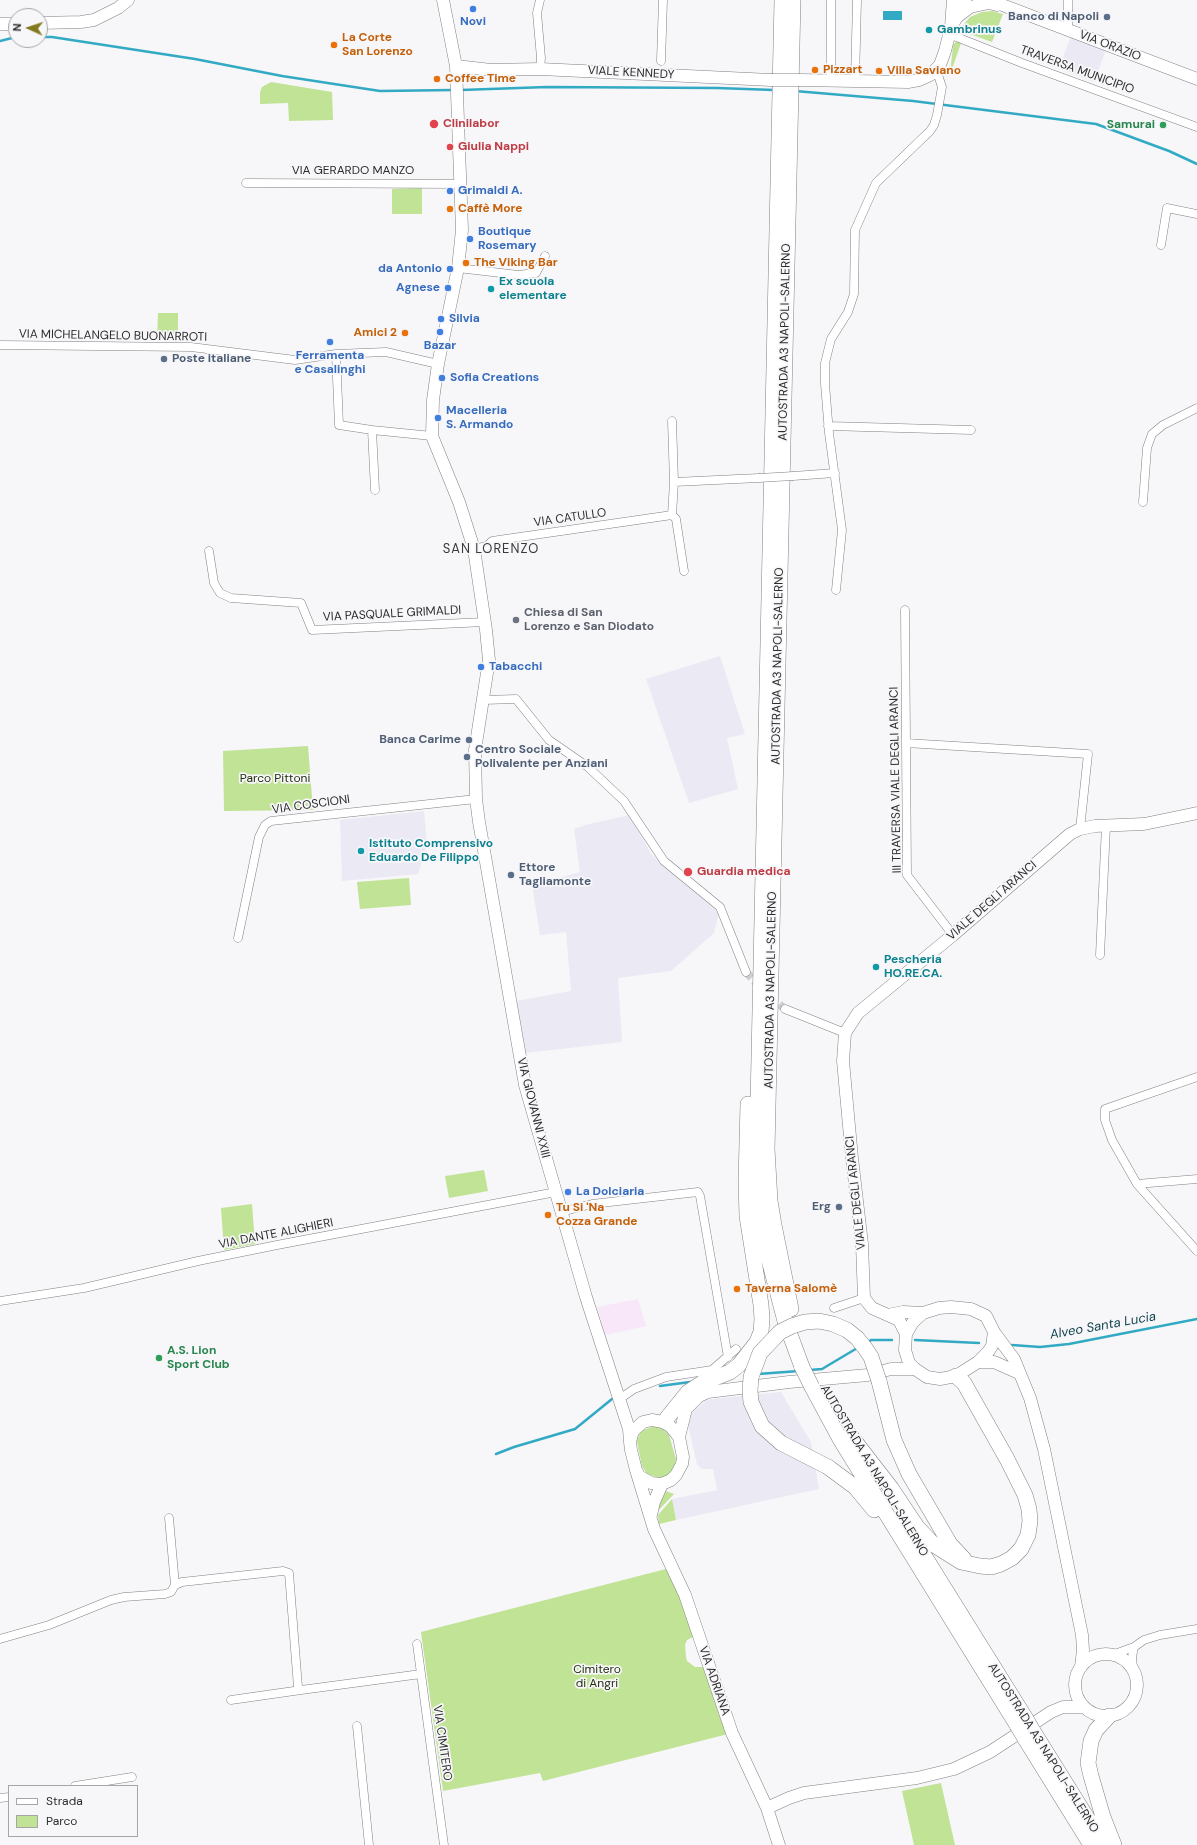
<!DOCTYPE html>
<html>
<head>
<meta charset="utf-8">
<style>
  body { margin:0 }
  #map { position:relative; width:1197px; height:1845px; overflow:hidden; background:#f7f6f9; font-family:"DM Sans",sans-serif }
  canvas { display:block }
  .legend { position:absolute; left:8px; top:1785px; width:130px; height:52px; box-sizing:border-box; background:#f7f6f9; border:1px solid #a6a5a7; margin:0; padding:5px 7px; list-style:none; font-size:12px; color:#2c2c2d }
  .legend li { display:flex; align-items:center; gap:8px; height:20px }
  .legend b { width:20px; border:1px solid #a6a5a7 }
  .north { position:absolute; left:8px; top:8px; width:40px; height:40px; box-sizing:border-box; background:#f7f6f9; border:1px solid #a6a5a7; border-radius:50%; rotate:273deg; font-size:11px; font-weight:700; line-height:16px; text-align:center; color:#2c2c2d }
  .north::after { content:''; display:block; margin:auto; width:14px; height:18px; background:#837a1f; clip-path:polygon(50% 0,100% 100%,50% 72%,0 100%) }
</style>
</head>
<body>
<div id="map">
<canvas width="1197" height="1845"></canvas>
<ul class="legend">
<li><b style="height:5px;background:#fff"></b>Strada</li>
<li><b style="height:11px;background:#c0e396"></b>Parco</li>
</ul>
<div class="north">N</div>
</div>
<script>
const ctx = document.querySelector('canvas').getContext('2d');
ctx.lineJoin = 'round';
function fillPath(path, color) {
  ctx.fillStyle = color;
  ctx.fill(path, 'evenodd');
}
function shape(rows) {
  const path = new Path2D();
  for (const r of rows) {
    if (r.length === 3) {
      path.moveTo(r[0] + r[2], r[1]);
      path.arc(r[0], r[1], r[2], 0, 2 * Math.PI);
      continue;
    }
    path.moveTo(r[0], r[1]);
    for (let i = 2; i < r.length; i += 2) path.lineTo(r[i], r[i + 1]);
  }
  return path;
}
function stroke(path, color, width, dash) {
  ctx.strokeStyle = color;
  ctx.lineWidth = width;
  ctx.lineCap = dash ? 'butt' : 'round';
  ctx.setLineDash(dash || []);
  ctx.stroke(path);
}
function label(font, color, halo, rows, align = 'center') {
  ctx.font = font + ' "DM Sans",sans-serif';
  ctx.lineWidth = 3.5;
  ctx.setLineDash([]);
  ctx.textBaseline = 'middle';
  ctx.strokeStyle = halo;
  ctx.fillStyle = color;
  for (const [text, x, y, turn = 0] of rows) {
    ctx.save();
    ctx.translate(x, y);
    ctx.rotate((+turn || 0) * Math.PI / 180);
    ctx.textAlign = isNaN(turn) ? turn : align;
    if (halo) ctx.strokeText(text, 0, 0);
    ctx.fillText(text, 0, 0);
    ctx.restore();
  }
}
fillPath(shape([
  [638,1299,646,1326,605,1335,597,1307]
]), '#f7e7f9');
fillPath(shape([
  [1071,36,1106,50,1094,82,1059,68],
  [720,656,745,734,727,738,738,789,689,803,646,679],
  [424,811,427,845,418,874,342,881,340,820],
  [630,815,651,854,719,913,714,933,671,971,618,978,622,1042,525,1053,516,1001,571,991,566,932,540,935,532,885,580,872,574,829,589,824],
  [781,1392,811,1442,819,1489,676,1520,672,1499,717,1490,713,1469,702,1469,697,1465,687,1420,693,1412,705,1401,712,1399]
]), '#ebeaf4');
fillPath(shape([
  [992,11,1003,14,992,42,959,30,970,17,982,12],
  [957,41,961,43,950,75,953,45],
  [271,82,332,92,333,120,289,121,288,103,260,104,260,92,262,87],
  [422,188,422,214,392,214,392,189],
  [158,313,178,313,178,341,172,341,170,335,167,335,165,340,157,340],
  [308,746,313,810,224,811,223,751],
  [409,878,411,905,360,909,357,882],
  [484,1170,488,1191,449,1198,445,1176],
  [252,1204,255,1244,224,1250,221,1208],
  [654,1426,663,1429,669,1435,676,1459,674,1468,666,1477,660,1478,647,1474,642,1466,638,1447,637,1441,641,1431],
  [663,1490,674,1494,656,1513],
  [672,1499,676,1520,659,1524,658,1515],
  [666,1569,679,1595,695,1636,687,1640,685,1645,686,1657,687,1661,695,1667,705,1667,728,1734,543,1781,540,1773,443,1791,421,1632],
  [941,1783,955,1845,914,1845,902,1791]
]), '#c0e396');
fillPath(shape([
  [883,11,902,11,902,20,883,20]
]), '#32aac3');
stroke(shape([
  [40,37,52,37,195,59,282,76,380,91,454,90],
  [0,41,16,37],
  [461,90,547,87,717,88,774,90],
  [795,91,913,101,1096,124,1169,151,1197,164],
  [915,1340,979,1343],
  [867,1343,871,1340,892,1340],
  [1012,1345,1040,1347,1069,1344,1197,1319],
  [810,1370,822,1369,859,1347],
  [758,1374,799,1371],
  [660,1386,690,1382],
  [496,1454,514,1447,575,1429,612,1399]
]), '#32aac3', 2.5);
stroke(shape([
  [746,972,760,987],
  [770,997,785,1009]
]), '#ceced0', 8, [8, 4]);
const street = shape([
  [540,0,537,13,541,58,540,69],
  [831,0,831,81],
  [1068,30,1068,0],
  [949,34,1022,63,1197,127],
  [661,61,663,0],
  [855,81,857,0],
  [246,183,460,184],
  [1161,245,1167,208,1197,214],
  [458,268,518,275,536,273,545,256],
  [0,345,191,347,295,360,336,354,386,352,438,364],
  [336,354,339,425,372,430,432,436],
  [828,426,971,430],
  [372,430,375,490],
  [793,476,835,473],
  [674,482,759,478],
  [1143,502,1147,448,1152,434,1163,425,1197,408],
  [672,515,676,519,684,571],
  [474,549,487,546,492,541,672,515,674,482,672,421],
  [209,551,214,583,220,593,231,598,301,603,312,630,485,622],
  [836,590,842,530,829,433,825,384,825,363,831,339,848,312,854,294,855,230,876,183,930,131,934,125,937,115,942,87,936,69],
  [905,610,907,875,953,935],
  [483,700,516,699,549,740,588,767,624,801,664,861,720,907,746,972],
  [906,743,1088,754,1080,829],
  [238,938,259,837,265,825,271,821,476,799],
  [1100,955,1106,826],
  [785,1009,845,1033],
  [1197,1077,1105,1109,1105,1120,1112,1140,1137,1184,1197,1251],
  [1137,1184,1197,1179],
  [561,1212,592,1204,698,1192,700,1196,728,1357],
  [0,1301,84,1288,198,1261,277,1245,556,1192],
  [834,1308,864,1298],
  [618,1400,634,1389,666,1377,712,1370,736,1349],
  [169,1518,175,1585],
  [0,1639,49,1625,111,1600,124,1597,165,1594,171,1592,175,1585,182,1582,283,1571,289,1573,298,1687,301,1690,421,1674],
  [417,1644,444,1845],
  [1112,1655,1134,1647,1144,1640,1160,1635,1197,1629],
  [1133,1669,1132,1657,1134,1647],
  [231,1700,301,1690],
  [357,1726,369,1845],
  [75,1786,132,1777],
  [0,1798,9,1797]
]);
const secondary = shape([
  [443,0,456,66,462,230,458,268,438,364,433,400,432,436,459,502,474,549,486,630,489,660,475,750,476,799,479,822,525,1085,586,1297,629,1429,630,1442],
  [989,0,1197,79],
  [952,11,965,0],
  [40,23,81,22,94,20,118,8,128,0],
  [0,24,16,24],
  [951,27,957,17,970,7,989,3,997,5],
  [456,66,491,70,540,69,771,80],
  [800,80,908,82,919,80,930,75,940,65,945,51,951,27,953,0],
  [951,1307,971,1309,986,1316,994,1332,992,1346,988,1352,978,1362,956,1376,940,1379,927,1377,915,1369,909,1363,905,1350,906,1334,913,1322,923,1313,939,1308,951,1307],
  [888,1315,903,1312,923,1313],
  [994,1332,1014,1359,1030,1398,1044,1449,1082,1635,1083,1650,1081,1667],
  [906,1334,899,1320,872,1308,864,1298,862,1244,852,1158,843,1061,845,1033,858,1013,953,935,1070,834,1080,829,1095,826,1144,824,1197,813],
  [978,1362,994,1362,1019,1373],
  [652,1420,663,1422,670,1426,675,1432,679,1437,683,1457,682,1464,676,1475,671,1480,662,1484,651,1483,639,1476,636,1470,631,1450,630,1442,633,1431,643,1422,652,1420],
  [679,1437,686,1409,699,1396,708,1392,789,1382,868,1375,891,1369,915,1369],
  [636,1470,654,1529,685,1595,732,1733,767,1808,779,1845],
  [651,1515,654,1502,662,1484],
  [1106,1685,31],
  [767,1808,789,1798,804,1793,917,1778,954,1769,990,1752,1051,1712,1063,1707,1083,1707]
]);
const highway = shape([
  [782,0,757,1149,759,1201,767,1252,785,1321,802,1367],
  [791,1309,774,1225,770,1201,767,1149,793,0],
  [879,1381,894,1440,909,1474,950,1544,964,1559],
  [812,1387,840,1439,1017,1725],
  [667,1418,688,1392,702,1383,730,1372,739,1365,757,1342,761,1332,762,1319,761,1305,747,1216,746,1182,748,1104],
  [850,1435,891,1488,917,1527,934,1545,961,1562,980,1566,991,1567,1001,1564,1012,1558,1021,1549,1028,1535,1030,1521,1029,1509,1025,1495,1007,1459,964,1383,956,1376],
  [828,1467,855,1487,874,1510],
  [905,1525,1026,1719],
  [1109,1716,1096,1730,1091,1741,1088,1763,1091,1776,1103,1817,1114,1845],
  [1033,1731,1104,1845],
  [1024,1737,1091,1845]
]);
stroke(street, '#818183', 9);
stroke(secondary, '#818183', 13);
stroke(highway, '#818183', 16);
stroke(street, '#fff', 8);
stroke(secondary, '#fff', 12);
stroke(highway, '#fff', 15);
const streetBridge = shape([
  [759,478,793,476]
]);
const secondaryBridge = shape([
  [771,80,800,80]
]);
const highwayBridge = shape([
  [802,1367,812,1387],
  [828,1467,781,1443,762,1426,751,1402,750,1391,751,1377,760,1353,780,1332,792,1326,805,1322,819,1321,833,1324,847,1330,857,1338,865,1348,871,1357,879,1381],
  [1026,1719,1033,1731],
  [1017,1725,1024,1737]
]);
stroke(streetBridge, '#818183', 9, []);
stroke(secondaryBridge, '#818183', 13, []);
stroke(highwayBridge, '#818183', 16, []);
stroke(streetBridge, '#fff', 8);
stroke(secondaryBridge, '#fff', 12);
stroke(highwayBridge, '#fff', 15);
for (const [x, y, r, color] of [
  [473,9,4,"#3f7fe0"],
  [1107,17,4,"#5c6f8a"],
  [929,30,4,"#0f9aa8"],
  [334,45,4,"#e8710a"],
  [815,70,4,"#e8710a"],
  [879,71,4,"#e8710a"],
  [437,79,4,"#e8710a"],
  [434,124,5,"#e0444e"],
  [1163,125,4,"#2e9e5b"],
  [450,147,4,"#e0444e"],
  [450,191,4,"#3f7fe0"],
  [450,209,4,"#e8710a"],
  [470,239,4,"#3f7fe0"],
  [466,263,4,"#e8710a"],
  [450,269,4,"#3f7fe0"],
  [448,288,4,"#3f7fe0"],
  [491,289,4,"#0f9aa8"],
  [441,319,4,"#3f7fe0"],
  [440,332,4,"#3f7fe0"],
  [405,333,4,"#e8710a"],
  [330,342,4,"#3f7fe0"],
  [164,359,4,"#5c6f8a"],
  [442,378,4,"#3f7fe0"],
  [438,418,4,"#3f7fe0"],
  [516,620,4,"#6b7280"],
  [481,667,4,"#3f7fe0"],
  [469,740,4,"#5c6f8a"],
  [467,757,4,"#5c6f8a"],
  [361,851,4,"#0f9aa8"],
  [688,872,5,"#e0444e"],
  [511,875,4,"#5c6f8a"],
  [876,967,4,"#0f9aa8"],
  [568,1192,4,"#3f7fe0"],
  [839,1207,4,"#5c6f8a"],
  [548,1215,4,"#e8710a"],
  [737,1289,4,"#e8710a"],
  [159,1358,4,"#2e9e5b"]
]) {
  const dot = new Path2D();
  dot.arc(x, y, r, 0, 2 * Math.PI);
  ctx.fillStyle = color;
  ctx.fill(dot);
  stroke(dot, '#f7f6f9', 1.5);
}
label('bold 12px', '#4e5e75', '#f7f6f9', [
  ["Banco di Napoli",1099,17],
  ["Poste italiane",172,359,"left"],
  ["Banca Carime",461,740],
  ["Centro Sociale",475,750,"left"],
  ["Polivalente per Anziani",475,764,"left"],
  ["Ettore",519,868,"left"],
  ["Tagliamonte",519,882,"left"],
  ["Erg",831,1207]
], 'right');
label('bold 12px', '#366cbe', '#f7f6f9', [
  ["Novi",473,22,"center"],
  ["Grimaldi A.",458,191],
  ["Boutique",478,232],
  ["Rosemary",478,246],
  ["da Antonio",442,269,"right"],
  ["Agnese",440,288,"right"],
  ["Silvia",449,319],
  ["Bazar",440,346,"center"],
  ["Ferramenta",330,356,"center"],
  ["e Casalinghi",330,370,"center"],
  ["Sofia Creations",450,378],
  ["Macelleria",446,411],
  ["S. Armando",446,425],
  ["Tabacchi",489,667],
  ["La Dolciaria",576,1192]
], 'left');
label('bold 12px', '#0d838f', '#f7f6f9', [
  ["Gambrinus",937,30],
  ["Ex scuola",499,282],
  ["elementare",499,296],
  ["Istituto Comprensivo",369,844],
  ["Eduardo De Filippo",369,858],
  ["Pescheria",884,960],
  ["HO.RE.CA.",884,974]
], 'left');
label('bold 12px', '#c56008', '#f7f6f9', [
  ["La Corte",342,38],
  ["San Lorenzo",342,52],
  ["Pizzart",823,70],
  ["Villa Saviano",887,71],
  ["Coffee Time",445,79],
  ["Caffè More",458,209],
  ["The Viking Bar",474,263],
  ["Amici 2",397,333,"right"],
  ["Tu Si 'Na",556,1208],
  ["Cozza Grande",556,1222],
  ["Taverna Salomè",745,1289]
], 'left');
label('12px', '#2c2c2d', '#f7f6f9', [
  ["VIA ORAZIO",1110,46,21],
  ["TRAVERSA MUNICIPIO",1077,70,20],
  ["VIALE KENNEDY",631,73,3],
  ["VIA GERARDO MANZO",353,171],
  ["VIA MICHELANGELO BUONARROTI",113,336,1],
  ["AUTOSTRADA A3 NAPOLI-SALERNO",785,342,-89],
  ["VIA CATULLO",570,518,-8],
  ["VIA PASQUALE GRIMALDI",392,614,-3],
  ["AUTOSTRADA A3 NAPOLI-SALERNO",778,666,-89],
  ["III TRAVERSA VIALE DEGLI ARANCI",896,780,-91],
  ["VIA COSCIONI",311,805,-8],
  ["VIALE DEGLI ARANCI",992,901,-41],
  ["AUTOSTRADA A3 NAPOLI-SALERNO",771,990,-89],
  ["VIA GIOVANNI XXIII",533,1108,76],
  ["VIALE DEGLI ARANCI",856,1193,-96],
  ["VIA DANTE ALIGHIERI",276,1234,-11],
  ["AUTOSTRADA A3 NAPOLI-SALERNO",874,1471,59],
  ["VIA ADRIANA",714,1681,71],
  ["VIA CIMITERO",442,1743,82],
  ["AUTOSTRADA A3 NAPOLI-SALERNO",1043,1748,58]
]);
label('bold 12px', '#be3a42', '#f7f6f9', [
  ["Clinilabor",443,124],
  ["Giulia Nappi",458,147],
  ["Guardia medica",697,872]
], 'left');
label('bold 12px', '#27864d', '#f7f6f9', [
  ["Samurai",1155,125],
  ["A.S. Lion",167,1351,"left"],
  ["Sport Club",167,1365,"left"]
], 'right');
label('bold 12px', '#5b616d', '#f7f6f9', [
  ["Chiesa di San",524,613],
  ["Lorenzo e San Diodato",524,627]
], 'left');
label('12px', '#222f0f', '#f7f6f9', [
  ["Parco Pittoni",275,779],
  ["Cimitero",597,1670],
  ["di Angri",597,1684]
]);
ctx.letterSpacing = '1px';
label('13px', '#3a3a3c', '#f7f6f9', [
  ["SAN LORENZO",491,550]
]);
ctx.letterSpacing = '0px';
label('italic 13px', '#10434e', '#f7f6f9', [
  ["Alveo Santa Lucia",1103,1326,-10]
]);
</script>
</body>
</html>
